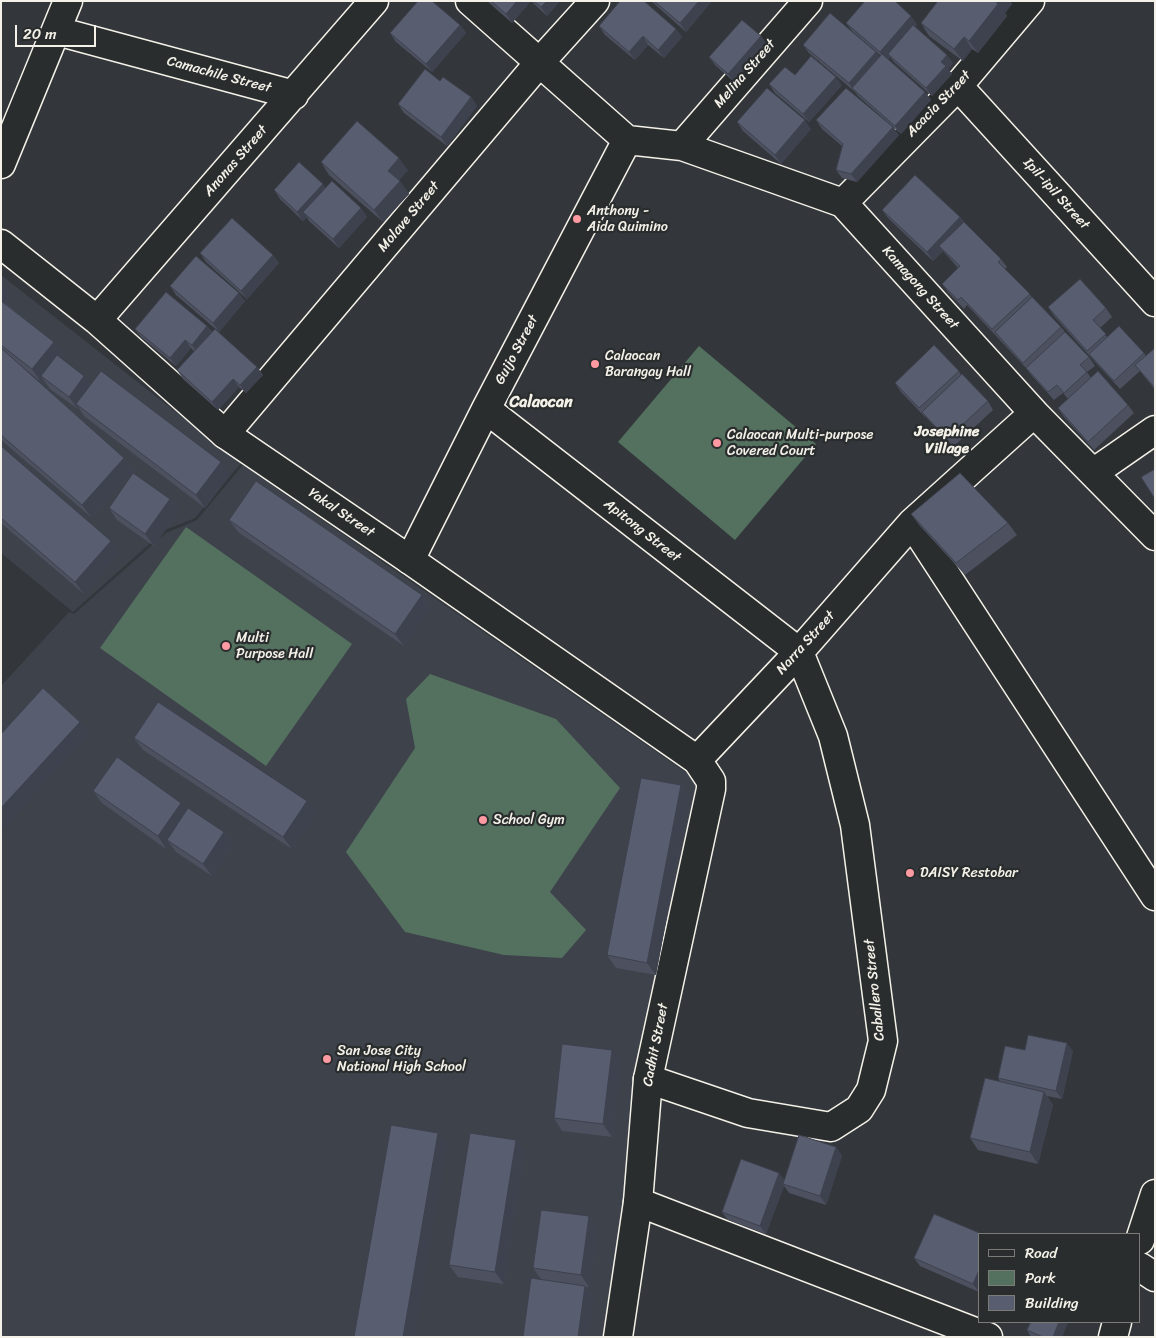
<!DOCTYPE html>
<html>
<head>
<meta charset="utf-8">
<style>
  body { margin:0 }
  #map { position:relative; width:1156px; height:1338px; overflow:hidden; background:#33373b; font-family:Sriracha,sans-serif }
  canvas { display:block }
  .frame { position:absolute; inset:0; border:2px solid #f4f1e8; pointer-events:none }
  .legend { position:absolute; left:978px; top:1233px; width:162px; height:90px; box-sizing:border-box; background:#2a2d2e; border:1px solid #7b7b78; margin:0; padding:6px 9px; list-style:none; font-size:15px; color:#f4f1e8 }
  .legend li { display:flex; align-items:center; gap:10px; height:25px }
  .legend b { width:25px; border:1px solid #7b7b78 }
  .scale { position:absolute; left:15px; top:25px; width:81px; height:22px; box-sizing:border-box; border:2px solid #f4f1e8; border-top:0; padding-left:6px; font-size:15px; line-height:18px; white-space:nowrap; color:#f4f1e8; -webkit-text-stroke:4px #2a2d2e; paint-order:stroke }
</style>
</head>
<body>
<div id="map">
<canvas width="1156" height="1338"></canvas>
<div class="frame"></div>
<ul class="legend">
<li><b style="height:6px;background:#2a2d2e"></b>Road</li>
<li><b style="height:14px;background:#54705f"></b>Park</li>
<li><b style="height:14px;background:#585d6f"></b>Building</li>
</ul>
<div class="scale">20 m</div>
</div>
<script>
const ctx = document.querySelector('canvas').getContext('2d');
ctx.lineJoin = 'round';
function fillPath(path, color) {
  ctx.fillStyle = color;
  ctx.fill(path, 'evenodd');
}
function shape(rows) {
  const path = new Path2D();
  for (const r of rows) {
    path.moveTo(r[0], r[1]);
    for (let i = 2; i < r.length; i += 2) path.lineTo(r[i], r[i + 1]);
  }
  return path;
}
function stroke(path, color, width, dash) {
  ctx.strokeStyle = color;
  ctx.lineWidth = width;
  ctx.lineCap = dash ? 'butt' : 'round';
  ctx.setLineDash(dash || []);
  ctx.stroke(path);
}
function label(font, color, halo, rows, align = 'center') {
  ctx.font = font + ' Sriracha,sans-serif';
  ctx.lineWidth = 4.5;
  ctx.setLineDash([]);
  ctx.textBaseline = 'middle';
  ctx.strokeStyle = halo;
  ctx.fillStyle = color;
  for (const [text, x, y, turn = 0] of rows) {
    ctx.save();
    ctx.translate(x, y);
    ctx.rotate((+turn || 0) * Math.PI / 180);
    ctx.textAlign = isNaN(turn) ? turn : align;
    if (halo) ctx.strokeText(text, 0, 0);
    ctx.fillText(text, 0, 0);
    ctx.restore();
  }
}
fillPath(shape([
  [1,275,241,463,195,518,165,530,73,612,1,553],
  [243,465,697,780,610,1337,1,1337,1,686,69,612,74,614,166,533,197,520]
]), '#3e424b');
fillPath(shape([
  [699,346,816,444,735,540,618,442],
  [186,527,352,644,266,766,100,648],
  [430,674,556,719,620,788,550,892,586,930,562,958,504,955,405,932,346,852,415,748,406,699]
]), '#54705f');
const street = shape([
  [470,1,627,140],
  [57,31,294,95],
  [958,86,1155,302],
  [627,140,682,146,843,203,1034,413,1155,536],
  [682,146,808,1],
  [1,164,68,1],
  [843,203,958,86,1030,1],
  [1,244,97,320,225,434],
  [97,320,374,1],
  [486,409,799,652,833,736,855,825,883,1041,871,1090,859,1109,831,1127,748,1113,648,1079],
  [1093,473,1155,430],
  [912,523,1155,896],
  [410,560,486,409,627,140],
  [697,760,799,652,912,523,1034,413],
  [638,1202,988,1337],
  [1140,1240,1155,1194],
  [1140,1267,1155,1277],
  [1113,1337,1117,1322]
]);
const secondary = shape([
  [595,1,539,63,225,434,410,560,697,760,711,781,711,789,648,1079,638,1202,618,1337]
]);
stroke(street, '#f4f1e8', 31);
stroke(secondary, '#f4f1e8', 31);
stroke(street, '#2a2d2e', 28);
stroke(secondary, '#2a2d2e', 28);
fillPath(shape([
  [487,1,531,1,512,23],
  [531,1,560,1,547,16],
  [651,1,712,1,686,32],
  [938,1,1010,1,1012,4,1005,13,1007,16,978,53,972,49,963,61,929,36,921,23],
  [846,23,917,24,915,27,953,63,948,69,952,74,932,96,894,62,890,57,888,59,925,92,931,100,901,134,858,96,855,92,809,53,803,45,876,52,879,57,881,56,852,31],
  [460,25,466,33,432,72,396,42,390,33],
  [599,26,676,29,682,37,664,58,648,45,635,60,605,35],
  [761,36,767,45,734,82,715,65,709,57],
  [795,75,842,85,809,122,775,93,769,84],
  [440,81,471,97,477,106,447,146,404,113,398,104],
  [816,120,893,127,899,135,857,182,842,178,836,170,842,146,822,129],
  [737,122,811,129,781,164,743,131],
  [321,162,408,170,399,180,409,194,383,222,329,175],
  [326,188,361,208,367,217,339,248,309,221,307,217,303,221,280,199,274,190],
  [882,210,960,217,964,222,1001,259,1007,267,1005,269,1061,327,1065,332,1089,357,1095,366,1087,372,1091,378,1128,405,1134,413,1094,450,1064,417,1058,408,1068,399,1063,393,1054,400,1032,376,1026,368,998,338,967,305,964,309,948,292,942,284,958,268,943,251,933,261,888,218],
  [200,253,273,255,279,263,247,299,206,262],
  [1,284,10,297,5,303,54,342,63,355,60,358,84,376,90,384,230,475,205,508,84,416,79,408,78,409,50,389,43,379,41,382,20,365,124,458,133,471,91,517,1,440],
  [170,286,245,301,219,332,176,295],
  [1048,307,1106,308,1112,317,1100,328,1107,337,1144,353,1146,356,1155,348,1155,390,1140,371,1120,389,1095,362,1054,316],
  [207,326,212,332,257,367,263,375,246,393,239,387,218,410,183,379,177,370,194,351,191,348,176,366,141,337,135,329],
  [959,371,961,375,988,401,993,410,953,447,925,416,925,417,901,392,895,383],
  [1,446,119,554,84,594,1,523],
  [170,499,179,511,154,546,117,520,109,508],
  [911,514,1008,523,1017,535,965,575,920,526],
  [229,520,422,595,430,607,404,646,238,532],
  [134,738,316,813,292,849,143,750],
  [681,785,689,798,656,975,616,968,607,955],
  [93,791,187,811,224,832,233,845,212,876,176,852,170,844,166,849,102,803],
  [1025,1050,1073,1051,1062,1099,1047,1096,1053,1105,1038,1164,978,1150,970,1138,1000,1082,998,1078],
  [621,1062,612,1137,562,1131,554,1118],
  [516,1140,524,1152,504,1284,458,1277,449,1265],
  [836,1147,842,1156,826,1205,789,1193,784,1186,766,1234,728,1220,722,1212,779,1173,784,1180],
  [589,1216,598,1229,589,1287,586,1287,594,1298,541,1279,533,1268],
  [980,1234,980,1291,979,1292,920,1266,914,1258],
  [1029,1322,1068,1322,1062,1337,1031,1337,1027,1330,1030,1322]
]), '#4c505f');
fillPath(shape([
  [517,1,531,1,512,23,506,14],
  [547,1,560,1,547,16,541,7],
  [699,1,712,1,686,32,680,23],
  [995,1,1010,1,1012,4,1005,13,1007,16,978,53,969,41],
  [911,16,917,24,890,56,888,54,890,57,886,60,880,52],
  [460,25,466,33,432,72,426,64],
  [676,29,682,37,664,58,658,50],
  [643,36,648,45,635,60,629,52],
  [761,36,767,45,734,82,728,74],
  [964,37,972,49,963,61,954,49],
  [876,52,882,60,852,88,855,92,849,83],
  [947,55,953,63,948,69,952,74,932,96,926,88,941,62],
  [836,77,842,85,809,122,803,114],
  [925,92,931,100,901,134,895,126],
  [471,97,477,106,447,146,441,137],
  [805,120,811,129,781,164,775,155],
  [893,127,899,135,857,182,851,174],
  [399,158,408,170,397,183,388,171],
  [400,181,409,194,383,222,374,210],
  [323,184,329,192,303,212,307,217,303,221,297,212],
  [361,208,367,217,339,248,333,239],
  [960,217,966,226,939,246,943,251,933,261,927,252],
  [273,255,279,263,247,299,241,291],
  [1,284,10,297,1,307],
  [239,293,245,301,219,332,213,323],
  [207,326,213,335,198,354,192,345],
  [185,340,191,348,176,366,170,358],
  [54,342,63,355,44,378,41,376,43,379,41,382,32,369],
  [257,367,263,375,246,393,240,385],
  [84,376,93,388,76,404,79,408,78,409,69,397],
  [233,379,239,387,218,410,212,402],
  [124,458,133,471,91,517,82,505],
  [221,462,230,475,205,508,196,495],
  [170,499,179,511,154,546,145,534],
  [111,541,119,554,84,594,75,582],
  [422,595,430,607,404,646,395,634],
  [80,722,89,734,1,830,1,808],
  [681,785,689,798,656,975,647,963],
  [307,801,316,813,292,849,283,837],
  [181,803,190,815,167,840,170,844,166,849,158,836],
  [224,832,233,845,212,876,203,864],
  [1067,1043,1073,1051,1062,1099,1056,1091],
  [612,1050,621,1062,612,1137,603,1124],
  [1044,1092,1053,1105,1038,1164,1030,1152],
  [438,1133,447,1145,414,1337,403,1337],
  [516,1140,524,1152,504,1284,495,1272],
  [836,1147,842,1156,826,1205,820,1196],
  [779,1173,785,1181,783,1184,784,1186,766,1234,760,1226],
  [589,1216,598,1229,589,1287,581,1275],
  [980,1268,980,1291,979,1292,973,1284],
  [585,1286,594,1298,588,1337,578,1337],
  [1059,1322,1068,1322,1062,1337,1053,1337]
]), '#3e414e');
const building = shape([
  [418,1,432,1,460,25,426,64,390,33,418,1],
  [491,1,517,1,506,14,491,1],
  [534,1,547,1,541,7,534,1],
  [620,1,644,1,676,29,658,50,643,36,629,52,599,26,620,1],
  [654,1,699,1,680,23,654,1],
  [865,1,895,1,911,16,880,52,846,23,865,1],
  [938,1,995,1,998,4,969,41,964,37,954,49,921,23,938,1],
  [830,13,876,52,849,83,803,45,830,13],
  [742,20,761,36,728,74,709,57,742,20],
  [913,25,947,55,941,62,946,66,926,88,888,54,913,25],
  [882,54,925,92,895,126,852,88,882,54],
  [811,56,836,77,803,114,769,84,785,67,795,75,811,56],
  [425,69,440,81,443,77,471,97,441,137,398,104,425,69],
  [767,88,805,120,775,155,737,122,767,88],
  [846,88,893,127,851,174,836,170,843,144,816,120,846,88],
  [357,121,399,158,388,171,400,181,374,210,321,162,357,121],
  [299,162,323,184,297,212,274,190,299,162],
  [915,175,960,217,927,252,882,210,915,175],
  [332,181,361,208,333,239,303,212,332,181],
  [232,218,273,255,241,291,200,253,232,218],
  [964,222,1001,259,998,262,1030,294,992,329,961,297,958,300,942,284,960,266,939,246,964,222],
  [196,256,239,293,213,323,170,286,196,256],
  [1080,279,1106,308,1093,320,1106,334,1087,351,1048,307,1080,279],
  [166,292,207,326,192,345,185,340,170,358,135,329,166,292],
  [1032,297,1061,327,1023,363,995,332,1032,297],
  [1,301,54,342,32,369,1,345,1,301],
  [1119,326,1144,353,1114,381,1089,354,1119,326],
  [215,329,257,367,240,385,233,379,212,402,177,370,215,329],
  [1065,332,1089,357,1080,365,1087,372,1064,393,1057,385,1048,392,1026,368,1065,332],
  [934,345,959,371,919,408,895,383,934,345],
  [1,348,124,458,82,505,1,435,1,348],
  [1155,348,1155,388,1135,365,1155,348],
  [57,355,84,376,69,397,41,376,57,355],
  [101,371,221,462,196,495,76,404,101,371],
  [1098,371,1128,405,1088,442,1058,408,1098,371],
  [962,374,988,401,947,439,922,412,962,374],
  [1,446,111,541,75,582,1,518,1,446],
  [1155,469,1155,499,1141,477,1155,469],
  [133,473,170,499,145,534,109,508,133,473],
  [960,473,1008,523,956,563,911,514,960,473],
  [256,481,422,595,395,634,229,520,256,481],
  [43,688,80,722,1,808,1,734,43,688],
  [158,702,307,801,283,837,134,738,158,702],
  [117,757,181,803,158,836,93,791,117,757],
  [641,778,681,785,647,963,607,955,641,778],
  [188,808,224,832,203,864,167,840,188,808],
  [1028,1035,1067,1043,1056,1091,998,1078,1005,1046,1025,1050,1028,1035],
  [562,1044,612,1050,603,1124,554,1118,562,1044],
  [985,1078,1044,1092,1030,1152,970,1138,985,1078],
  [391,1125,438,1133,403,1337,354,1337,391,1125],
  [470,1133,516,1140,495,1272,449,1265,470,1133],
  [799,1135,836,1147,820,1196,783,1184,799,1135],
  [741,1159,779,1173,760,1226,722,1212,741,1159],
  [541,1210,589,1216,581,1275,533,1268,541,1210],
  [934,1214,982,1234,980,1234,980,1268,973,1284,914,1258,934,1214],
  [531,1278,585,1286,578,1337,523,1337,531,1278],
  [1031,1322,1059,1322,1053,1337,1043,1337,1027,1330,1031,1322]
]);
fillPath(building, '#585d6f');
stroke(building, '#3e414e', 1);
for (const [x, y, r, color] of [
  [577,219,5,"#ff9aa2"],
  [595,364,5,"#ff9aa2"],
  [717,443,5,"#ff9aa2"],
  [226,646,5,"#ff9aa2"],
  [483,820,5,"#ff9aa2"],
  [910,873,5,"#ff9aa2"],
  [327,1059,5,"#ff9aa2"]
]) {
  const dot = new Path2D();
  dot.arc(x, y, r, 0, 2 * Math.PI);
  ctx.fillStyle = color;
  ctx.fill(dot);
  stroke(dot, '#2a2d2e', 2);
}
label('14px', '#f4f1e8', '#2a2d2e', [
  ["Melina Street",745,74,-49],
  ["Camachile Street",219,75,15],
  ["Acacia Street",939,104,-46],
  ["Anonas Street",236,161,-49],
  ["Ipil-ipil Street",1056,194,48],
  ["Molave Street",409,217,-50],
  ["Kamagong Street",920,288,48],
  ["Guijo Street",517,350,-62],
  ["Yakal Street",341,513,34],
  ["Apitong Street",642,531,38],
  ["Narra Street",806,643,-48],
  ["Caballero Street",875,990,-96],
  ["Cadhit Street",656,1045,-79]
]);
label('14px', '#f4f1e8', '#2a2d2e', [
  ["Anthony -",587,211],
  ["Aida Quimino",587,227],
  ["Calaocan",605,356],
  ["Barangay Hall",605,372],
  ["Calaocan Multi-purpose",727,435],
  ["Covered Court",727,451],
  ["Multi",236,638],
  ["Purpose Hall",236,654],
  ["School Gym",493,820],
  ["DAISY Restobar",920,873],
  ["San Jose City",337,1051],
  ["National High School",337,1067]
], 'left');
label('bold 15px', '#f4f1e8', '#2a2d2e', [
  ["Josephine",947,432],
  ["Village",947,449]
]);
label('bold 16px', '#f4f1e8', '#2a2d2e', [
  ["Calaocan",541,403]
]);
</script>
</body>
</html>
